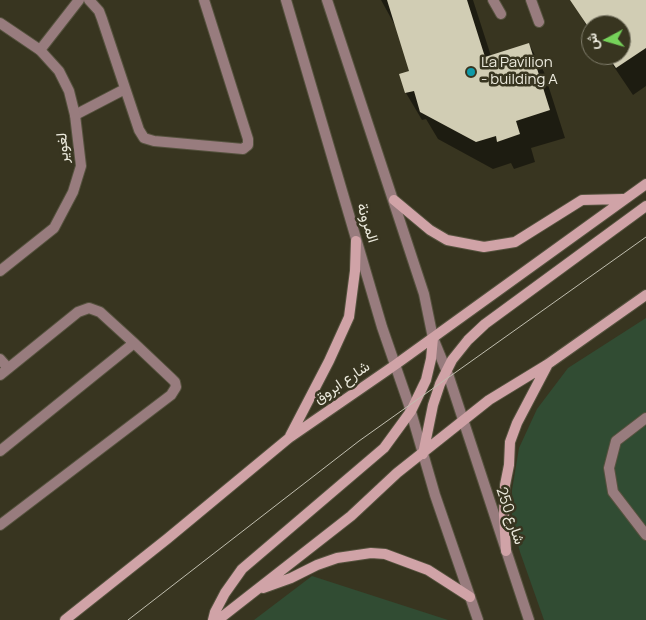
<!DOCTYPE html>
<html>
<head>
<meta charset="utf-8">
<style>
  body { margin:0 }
  #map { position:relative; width:646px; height:620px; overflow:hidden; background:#383520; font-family:Manrope,Vazirmatn,sans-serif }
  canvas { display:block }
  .north { position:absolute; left:581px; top:15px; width:50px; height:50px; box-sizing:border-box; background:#383520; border:1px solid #807d6c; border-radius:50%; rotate:264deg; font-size:14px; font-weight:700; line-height:20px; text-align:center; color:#eceadd }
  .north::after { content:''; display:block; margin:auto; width:18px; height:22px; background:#76d25a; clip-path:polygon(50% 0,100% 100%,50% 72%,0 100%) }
</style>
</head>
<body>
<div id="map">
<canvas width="646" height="620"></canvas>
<div class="north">ش</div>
</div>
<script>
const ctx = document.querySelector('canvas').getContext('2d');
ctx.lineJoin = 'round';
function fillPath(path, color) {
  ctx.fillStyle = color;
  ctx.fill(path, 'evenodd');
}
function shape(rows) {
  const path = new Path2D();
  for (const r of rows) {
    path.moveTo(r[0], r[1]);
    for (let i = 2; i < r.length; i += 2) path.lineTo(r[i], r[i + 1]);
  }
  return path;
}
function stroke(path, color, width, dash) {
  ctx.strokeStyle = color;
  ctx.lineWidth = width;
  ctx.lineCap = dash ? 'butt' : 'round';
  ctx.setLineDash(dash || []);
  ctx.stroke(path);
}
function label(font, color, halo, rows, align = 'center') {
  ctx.font = font + ' Manrope,Vazirmatn,sans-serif';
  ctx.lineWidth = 5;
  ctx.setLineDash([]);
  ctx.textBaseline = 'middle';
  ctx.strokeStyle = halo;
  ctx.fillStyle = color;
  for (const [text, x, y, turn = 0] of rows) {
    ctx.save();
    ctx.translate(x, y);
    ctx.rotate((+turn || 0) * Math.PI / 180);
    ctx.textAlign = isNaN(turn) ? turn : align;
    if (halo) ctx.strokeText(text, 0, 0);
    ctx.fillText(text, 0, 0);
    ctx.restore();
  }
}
fillPath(shape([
  [646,318,646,620,544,620,520,552,512,522,512,490,519,448,537,409,568,368],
  [312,576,448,620,254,620]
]), '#314c33');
fillPath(shape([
  [381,0,473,0,491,56,529,44,544,72,565,138,531,148,535,162,514,169,511,163,493,169,438,139,426,119,422,120,406,93,410,71,397,29],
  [577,0,646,0,646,86,633,95,606,55,621,55,621,25,591,25,591,33,574,4]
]), '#0007');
fillPath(shape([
  [387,0,467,0,485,57,529,43,550,110,516,121,520,134,497,142,496,136,476,142,420,112,414,91,405,93,399,74,409,71],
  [570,0,646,0,646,48,616,68,607,55,621,55,621,25,591,25,591,31]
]), '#d1cdb4');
const lane = shape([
  [89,0,99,11,102,19,139,130,144,138,154,141,243,149,248,145,248,139,204,0],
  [493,0,501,14],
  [531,0,539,22],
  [40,50,79,0],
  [75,115,125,89],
  [0,359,8,368],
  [0,375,78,312,89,308,100,312,134,343,172,379,175,382,176,387,171,395,0,525],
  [646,418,616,441,609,468,613,492,646,535],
  [0,451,134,343]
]);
const street = shape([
  [286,0,382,327,409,405,435,495,478,620],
  [327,0,424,294,433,338,449,377,529,620],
  [0,23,40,50,59,71,69,91,75,115,81,166,73,192,54,228,0,271]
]);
const secondary = shape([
  [394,200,430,230,447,240,484,247,515,242,582,200,623,199],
  [290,436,329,361,349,317,355,271,356,241],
  [423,454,433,405,440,384,452,360,468,340,485,324,646,206],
  [506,551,504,515,505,485,509,465,510,442,517,423,548,364],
  [263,588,291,578,317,565,337,558,371,553,385,554,428,570,470,597],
  [65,620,167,539,289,438,395,365,646,184],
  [213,620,215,612,225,593,242,569,384,448,411,411,426,380,431,359,433,338],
  [218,620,351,516,397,473,489,400,548,364,646,295]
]);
stroke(lane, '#55523e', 12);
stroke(street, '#55523e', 12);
stroke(secondary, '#55523e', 12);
stroke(lane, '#987c7e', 10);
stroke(street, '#987c7e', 10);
stroke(secondary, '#d0a3a7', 10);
stroke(shape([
  [128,620,359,441,646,237]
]), '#c0beaf', 1);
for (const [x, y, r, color] of [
  [471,72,5,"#0f9aa8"]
]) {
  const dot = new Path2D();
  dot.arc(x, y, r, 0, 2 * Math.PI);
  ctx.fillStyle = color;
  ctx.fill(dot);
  stroke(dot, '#383520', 2);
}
label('15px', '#eceadd', '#383520', [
  ["La Pavilion",481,63],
  ["- building A",481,80]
], 'left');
label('15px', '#eceadd', '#383520', [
  ["لغوير",63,148,-94],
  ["المرونة",367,223,73],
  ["شارع ابروق",342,383,-34],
  ["شارع 250",510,516,71]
]);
</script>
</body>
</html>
